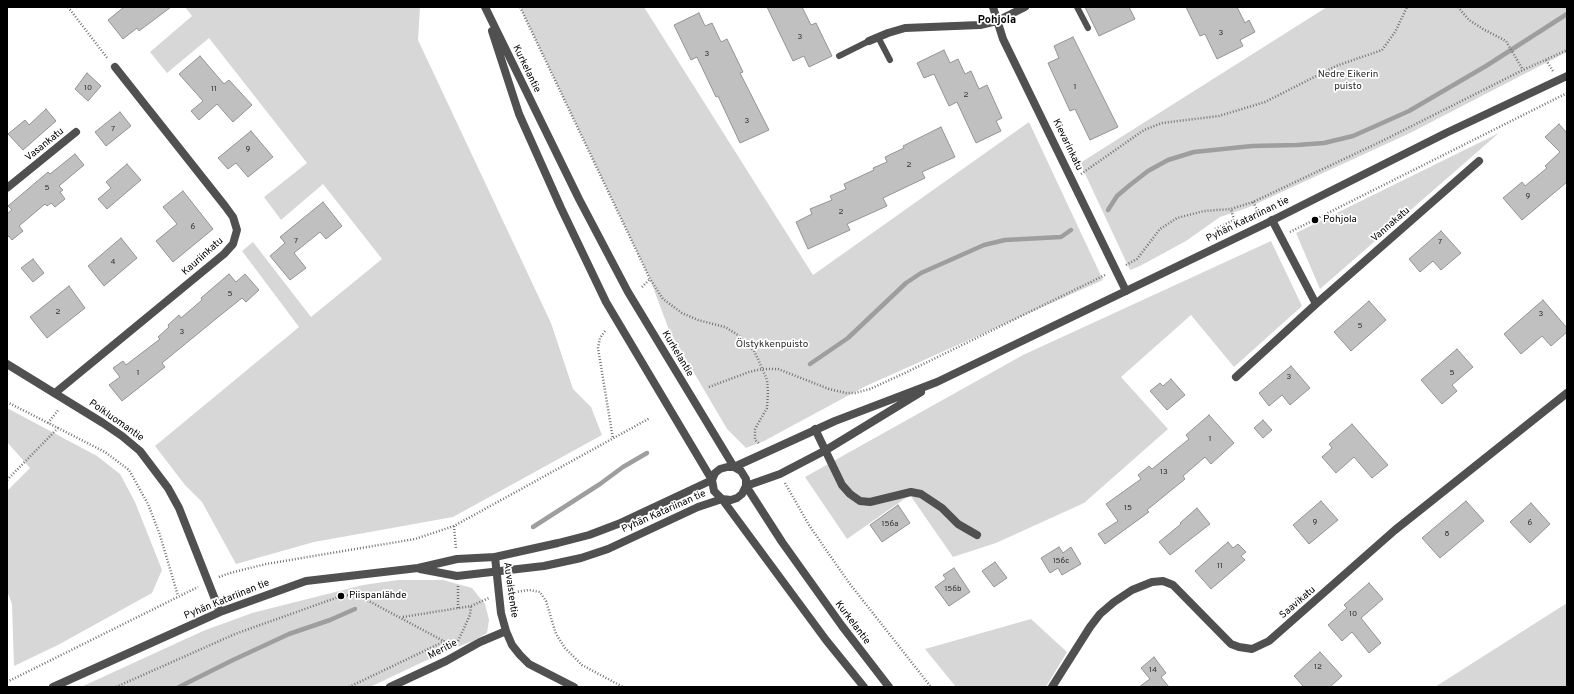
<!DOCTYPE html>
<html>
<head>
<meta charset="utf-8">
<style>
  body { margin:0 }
  #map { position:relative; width:1574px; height:694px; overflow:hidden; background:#fff; font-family:Overpass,sans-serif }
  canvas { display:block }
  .frame { position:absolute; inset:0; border:8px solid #000; pointer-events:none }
</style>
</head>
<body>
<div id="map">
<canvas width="1574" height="694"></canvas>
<div class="frame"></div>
</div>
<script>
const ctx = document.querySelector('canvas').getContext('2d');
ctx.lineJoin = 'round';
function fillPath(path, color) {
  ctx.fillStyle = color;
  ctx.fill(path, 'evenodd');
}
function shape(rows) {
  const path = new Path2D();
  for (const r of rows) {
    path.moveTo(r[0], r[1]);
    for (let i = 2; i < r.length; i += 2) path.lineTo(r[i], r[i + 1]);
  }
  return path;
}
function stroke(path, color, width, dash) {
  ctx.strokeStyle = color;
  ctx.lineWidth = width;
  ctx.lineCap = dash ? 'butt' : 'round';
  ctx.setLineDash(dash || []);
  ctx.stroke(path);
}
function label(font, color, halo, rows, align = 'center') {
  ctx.font = font + ' Overpass,sans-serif';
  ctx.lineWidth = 3.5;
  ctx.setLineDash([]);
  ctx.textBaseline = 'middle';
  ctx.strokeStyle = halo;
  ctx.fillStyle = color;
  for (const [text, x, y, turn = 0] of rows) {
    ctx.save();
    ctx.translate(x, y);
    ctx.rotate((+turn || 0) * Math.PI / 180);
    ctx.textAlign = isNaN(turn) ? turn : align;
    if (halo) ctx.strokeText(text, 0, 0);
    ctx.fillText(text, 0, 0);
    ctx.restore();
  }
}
fillPath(shape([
  [185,7,420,7,418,40,551,323,573,389,591,407,602,435,453,517,314,542,236,564,202,502,185,485,155,446,299,327,242,251,253,242,311,317,382,259,323,184,281,220,264,197,307,163,209,38,167,73,150,52,192,16],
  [520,7,644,7,813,275,1029,122,1103,280,866,386,764,441,746,448,727,429,669,330,650,279],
  [1327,7,1567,7,1567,52,1410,133,1247,208,1220,217,1186,241,1140,266,1130,270,1080,163],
  [1499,133,1320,289,1296,233],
  [1271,241,1302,306,1234,367,1191,315,1121,377,1168,429,1084,503,996,543,953,557,910,495,847,539,805,477,1023,355],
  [7,408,97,456,120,474,135,502,162,570,152,593,58,645,14,666,12,604,7,591,7,491,30,468,7,442],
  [398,580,443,580,472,588,485,604,489,620,487,633,473,641,444,652,370,687,81,687,203,631,252,613,363,585],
  [1567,603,1567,687,1435,687],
  [1031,619,1067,652,1046,687,956,687,925,649]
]), '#d7d7d7');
stroke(shape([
  [1108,210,1117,196,1130,185,1148,171,1168,160,1194,152,1252,146,1297,145,1324,143,1353,136,1380,124,1409,111,1486,66,1567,14],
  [810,364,848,338,906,283,921,273,984,245,1005,240,1061,237,1071,230],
  [533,527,600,484,623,467,647,453],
  [179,687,233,660,289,634,330,620,355,609]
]), '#9e9e9e', 4.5);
const building = shape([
  [124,7,171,7,139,31,137,28,123,39,108,20,124,7],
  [767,7,802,7,811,25,816,23,832,56,809,67,804,56,793,61,767,7],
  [1085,7,1129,7,1135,19,1099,36,1085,7],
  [1186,7,1237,7,1245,23,1249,20,1255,32,1240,40,1243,46,1217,59,1205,34,1200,36,1186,7],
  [699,13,705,26,712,23,721,42,727,39,743,72,740,73,769,130,740,143,718,96,716,97,697,57,691,60,674,25,699,13],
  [1073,37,1118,127,1090,140,1075,109,1070,111,1048,63,1059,58,1054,46,1073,37],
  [944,50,950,63,958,59,965,74,971,71,979,89,987,85,1002,118,996,121,1001,131,976,143,957,102,949,106,934,74,924,78,917,63,944,50],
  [200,56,224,84,229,80,252,105,233,122,217,104,199,120,191,111,203,101,179,74,200,56],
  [87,73,101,86,88,101,75,89,87,73],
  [46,109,56,121,23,150,8,134,25,120,29,125,46,109],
  [120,112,131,126,106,146,95,132,120,112],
  [1559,124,1567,133,1567,182,1522,220,1503,198,1522,182,1525,186,1547,168,1545,166,1560,152,1545,137,1559,124],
  [941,127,955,157,922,172,925,178,883,198,887,206,847,224,850,230,808,249,796,222,812,214,810,209,832,200,830,196,846,189,844,184,874,170,873,168,887,162,885,157,904,148,903,146,941,127],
  [251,131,273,157,248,177,236,163,228,169,218,158,251,131],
  [75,154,84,165,59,186,63,190,60,192,65,199,55,207,51,203,47,206,45,204,19,226,23,231,12,240,9,236,7,237,7,212,8,213,12,210,8,206,48,172,50,174,75,154],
  [127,164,141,180,107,209,98,199,111,188,106,182,127,164],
  [183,191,213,229,173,262,156,241,177,224,163,207,183,191],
  [323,202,342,226,326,239,320,232,294,253,306,268,290,280,270,256,285,243,280,237,323,202],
  [1441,231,1461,253,1441,270,1433,261,1420,272,1409,259,1441,231],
  [121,238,137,258,104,286,88,266,121,238],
  [33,259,44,273,33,282,21,268,33,259],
  [229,274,236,282,245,274,259,290,246,302,242,298,217,318,162,363,165,367,122,401,109,385,120,377,113,368,123,361,126,365,160,339,158,337,169,327,168,325,179,315,181,318,202,300,201,298,229,274],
  [69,286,85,308,47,338,30,317,69,286],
  [1543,300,1567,328,1567,332,1551,346,1542,336,1521,354,1504,334,1543,300],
  [1369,301,1386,320,1351,351,1334,332,1369,301],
  [1457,349,1473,367,1452,385,1457,391,1442,404,1421,380,1457,349],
  [1291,366,1310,388,1290,405,1282,395,1269,406,1259,393,1291,366],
  [1171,379,1185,395,1167,410,1150,391,1160,383,1163,386,1171,379],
  [1209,415,1234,443,1211,464,1205,457,1183,476,1185,479,1147,510,1149,512,1105,544,1098,534,1118,521,1106,504,1141,479,1138,475,1149,466,1152,469,1189,439,1186,435,1209,415],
  [1263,420,1272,430,1263,438,1254,428,1263,420],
  [1352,424,1388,465,1372,478,1354,457,1336,473,1322,457,1332,448,1329,444,1352,424],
  [1321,501,1338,520,1309,544,1293,525,1321,501],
  [1466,501,1484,521,1440,558,1422,538,1466,501],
  [1531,503,1550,524,1530,543,1510,522,1531,503],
  [898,505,910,523,882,542,870,525,898,505],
  [1197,508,1210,524,1170,555,1159,542,1181,524,1180,523,1197,508],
  [1228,542,1233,548,1238,544,1246,552,1241,556,1245,560,1211,589,1195,571,1228,542],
  [1059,547,1063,553,1071,547,1081,564,1062,575,1058,568,1050,573,1041,558,1059,547],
  [995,562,1007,578,994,587,982,571,995,562],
  [954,568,970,592,949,606,935,587,946,579,943,575,954,568],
  [1369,583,1383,599,1361,618,1381,643,1369,653,1352,632,1342,641,1328,625,1347,608,1344,605,1369,583],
  [1320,652,1342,676,1330,687,1304,687,1294,676,1320,652],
  [1154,657,1166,673,1161,677,1169,687,1139,687,1150,679,1141,668,1154,657]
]);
fillPath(building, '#c0c0c0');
stroke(building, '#949494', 1);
stroke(shape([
  [68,7,108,59],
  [520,7,650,279,663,299,682,313,698,320,725,327,738,335,754,351,758,359,767,380,768,392,767,408,755,429,755,440,760,444],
  [1458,7,1469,20,1483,29,1506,41,1523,70],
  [1546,60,1553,71],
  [1081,174,1144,130,1162,123,1219,116,1265,102,1336,66,1382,50,1395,32,1407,7],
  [1253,202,1260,215],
  [1215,229,1234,220,1231,209],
  [1290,232,1567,93],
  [1126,265,1137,259,1160,229,1177,218,1204,211,1231,209,1253,202,1382,141,1523,70,1567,50],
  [642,287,650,279],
  [605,331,600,338,598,348,613,439],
  [709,387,749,372,762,369,778,369,829,389,846,393,855,393,870,389,905,373,1105,275],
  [7,402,105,452,129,470,148,504,160,535,178,596],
  [48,423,59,409],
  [7,480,58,428],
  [785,483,809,525,831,557,850,584,931,687],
  [454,526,456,549],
  [219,577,230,573,266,564,415,539,454,526,650,418],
  [458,586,458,608],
  [509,593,529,590,540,592,546,601,556,634,565,648,582,665,623,687],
  [403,617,471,606,489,598],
  [458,641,470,615,471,606],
  [7,682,198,587],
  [116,687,235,634,344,595,354,596,367,600,451,645],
  [349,687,445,641]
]), '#727272', 2.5, [1, 2]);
stroke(shape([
  [1077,7,1088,28],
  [878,37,890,60],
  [839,56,869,41]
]), '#505050', 6);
stroke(shape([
  [993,7,1003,39,1126,291],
  [869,41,888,33,905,28,980,25,997,21,1025,7],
  [7,188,76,132],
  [1272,220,1316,304],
  [1236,377,1316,304,1479,161],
  [55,393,224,254,233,244,237,230,233,217,225,206,115,67],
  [815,429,842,485,850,494,860,501,870,502,911,492,921,494,942,508,958,524,977,535],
  [495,557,501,613,506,631,512,645,520,655,529,664,574,687],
  [390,687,446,661,480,642,506,631],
  [1052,687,1090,627,1100,614,1114,602,1132,590,1152,582,1163,581,1173,585,1231,644,1239,647,1252,649,1269,641,1395,530,1567,393]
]), '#505050', 8);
stroke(shape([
  [485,7,579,199,628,292,734,467,741,471,746,479,746,486,782,542,842,626,889,687],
  [492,31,519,114,561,208,606,302,712,480,714,491,722,499,826,640,864,687],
  [7,364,103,423,122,436,140,451,168,488,179,508,220,612],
  [420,569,457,576,544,566,581,558,608,549,698,507,722,499,731,500,737,498,742,494,746,486,780,474,826,450,921,392],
  [53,687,220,612,306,581,418,568,457,559,495,557,558,543,589,535,618,524,712,480,715,473,720,469,727,467,734,467,835,421,937,382,1265,224,1446,133,1567,76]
]), '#505050', 8);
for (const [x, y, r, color] of [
  [1315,220,4,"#000"],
  [341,596,4,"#000"]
]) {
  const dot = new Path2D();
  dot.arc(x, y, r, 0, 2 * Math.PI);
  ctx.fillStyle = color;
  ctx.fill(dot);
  stroke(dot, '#fff', 1.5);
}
label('8px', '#303030', null, [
  ["3",1221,33],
  ["3",800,37],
  ["3",707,54],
  ["1",1075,87],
  ["10",88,88],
  ["11",214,89],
  ["2",966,95],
  ["3",747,121],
  ["7",113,129],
  ["9",248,149],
  ["2",909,165],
  ["5",47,188],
  ["9",1528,196],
  ["2",841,212],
  ["6",193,227],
  ["7",296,241],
  ["7",1440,242],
  ["4",113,262],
  ["5",230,294],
  ["2",58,312],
  ["3",1541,314],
  ["5",1360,326],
  ["3",182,332],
  ["1",138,373],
  ["5",1452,373],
  ["3",1289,377],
  ["1",1210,439],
  ["13",1164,472],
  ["15",1128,508],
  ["9",1315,522],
  ["6",1530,523],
  ["156a",890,524],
  ["8",1447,534],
  ["156c",1061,561],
  ["11",1220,566],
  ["156b",953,589],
  ["10",1353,614],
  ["12",1318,667],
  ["14",1153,670]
]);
label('10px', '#000', '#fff', [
  ["Kurkelantie",526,69,64],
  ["Vasankatu",45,145,-39],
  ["Kievarinkatu",1067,145,64],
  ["Pyhän Katariinan tie",1248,220,-26],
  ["Vannakatu",1391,225,-41],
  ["Kauriinkatu",203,257,-42],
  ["Kurkelantie",677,354,59],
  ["Poikluomantie",116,421,35],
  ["Pyhän Katariinan tie",664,512,-24],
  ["Auvaistentie",510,590,82],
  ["Pyhän Katariinan tie",227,600,-22],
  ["Saavikatu",1298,603,-41],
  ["Kurkelantie",852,623,53],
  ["Meritie",443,650,-28]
]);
label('10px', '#2e2e2e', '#fff', [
  ["Nedre Eikerin",1348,75],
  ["puisto",1348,87],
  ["Ölstykkenpuisto",772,345]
]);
label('10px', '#000', '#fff', [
  ["Pohjola",1323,220],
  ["Piispanlähde",349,596]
], 'left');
label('bold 11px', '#000', '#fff', [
  ["Pohjola",997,21]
]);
</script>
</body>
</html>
